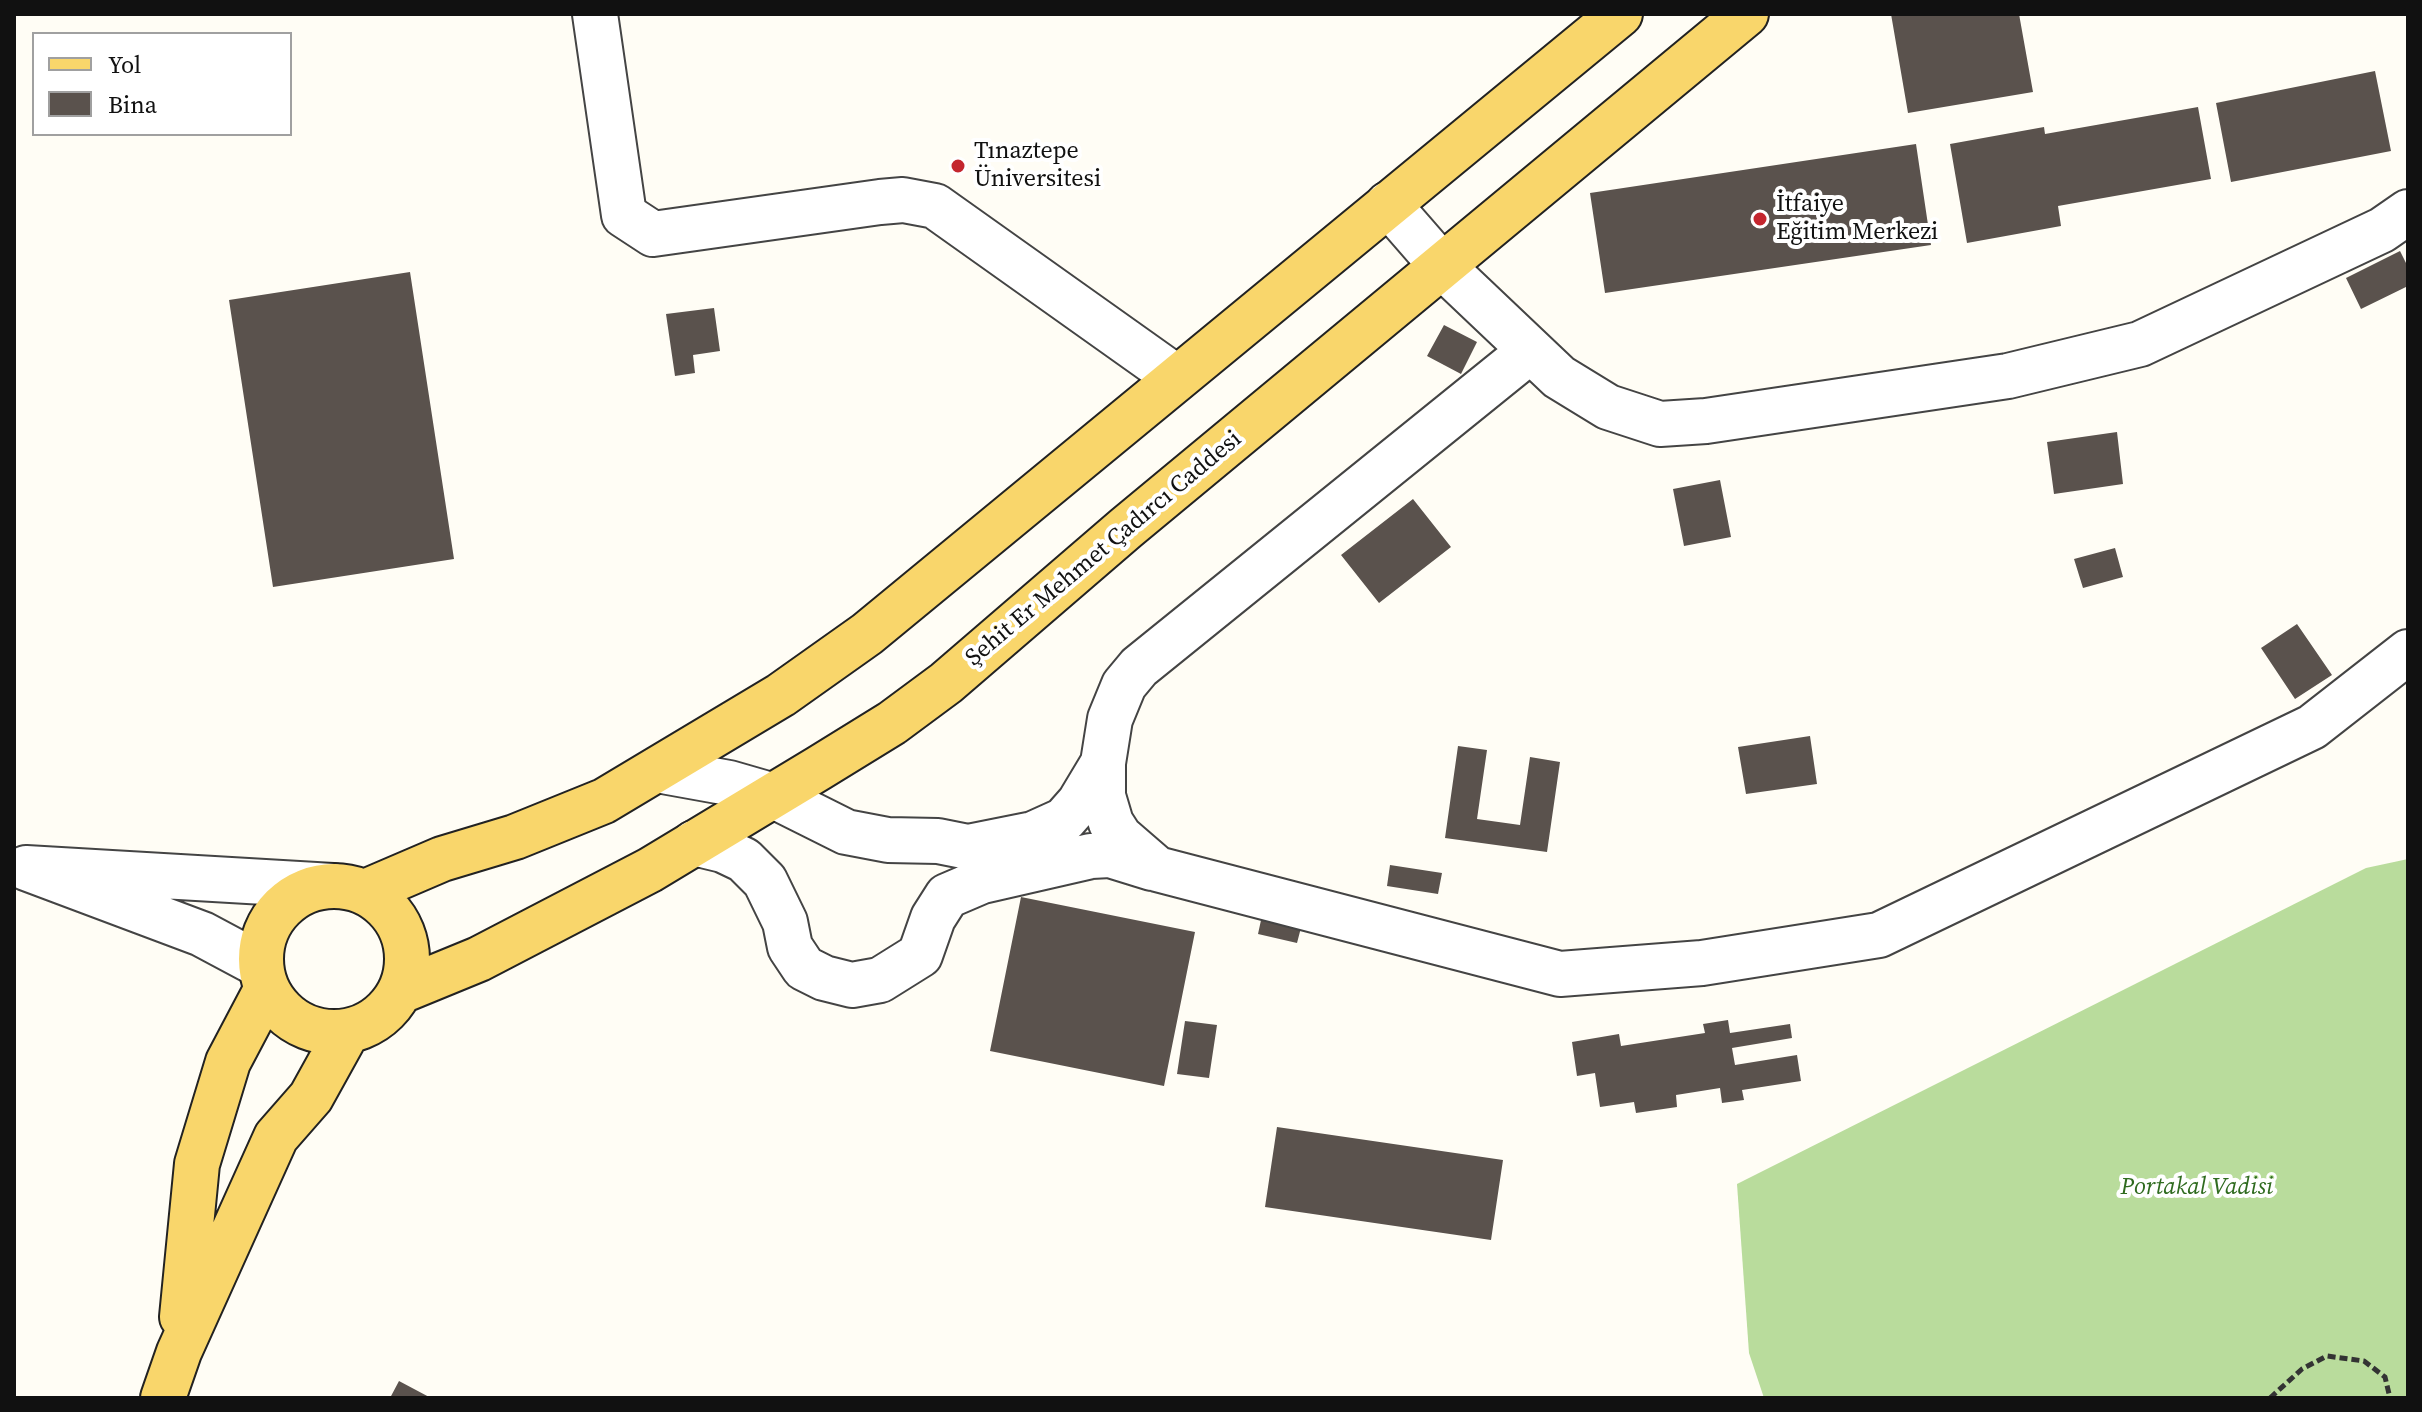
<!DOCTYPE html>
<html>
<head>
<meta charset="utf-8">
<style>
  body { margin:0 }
  #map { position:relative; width:2422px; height:1412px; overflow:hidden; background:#fffdf5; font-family:"Source Serif 4",serif }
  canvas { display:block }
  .frame { position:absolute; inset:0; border:16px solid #111; pointer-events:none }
  .legend { position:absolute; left:32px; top:32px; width:260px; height:104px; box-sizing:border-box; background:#fff; border:2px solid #a0a0a0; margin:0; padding:10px 14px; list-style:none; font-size:24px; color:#111 }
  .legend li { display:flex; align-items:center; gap:16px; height:40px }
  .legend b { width:40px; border:2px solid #a0a0a0 }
</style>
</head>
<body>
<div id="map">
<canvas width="2422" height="1412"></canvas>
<div class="frame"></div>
<ul class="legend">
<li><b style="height:10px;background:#f9d66b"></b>Yol</li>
<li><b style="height:22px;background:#5a524d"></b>Bina</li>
</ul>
</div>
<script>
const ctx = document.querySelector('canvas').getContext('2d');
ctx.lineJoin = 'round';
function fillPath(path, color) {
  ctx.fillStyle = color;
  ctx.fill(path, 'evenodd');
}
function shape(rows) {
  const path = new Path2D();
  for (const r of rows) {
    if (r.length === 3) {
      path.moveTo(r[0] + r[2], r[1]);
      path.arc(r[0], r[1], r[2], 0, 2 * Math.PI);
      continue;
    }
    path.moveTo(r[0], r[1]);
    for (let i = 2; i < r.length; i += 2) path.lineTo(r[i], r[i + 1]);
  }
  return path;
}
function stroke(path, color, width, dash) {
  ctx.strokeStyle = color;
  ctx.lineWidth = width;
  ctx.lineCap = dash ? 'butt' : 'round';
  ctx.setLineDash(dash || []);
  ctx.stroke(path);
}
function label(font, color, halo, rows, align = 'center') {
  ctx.font = font + ' "Source Serif 4",serif';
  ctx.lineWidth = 8;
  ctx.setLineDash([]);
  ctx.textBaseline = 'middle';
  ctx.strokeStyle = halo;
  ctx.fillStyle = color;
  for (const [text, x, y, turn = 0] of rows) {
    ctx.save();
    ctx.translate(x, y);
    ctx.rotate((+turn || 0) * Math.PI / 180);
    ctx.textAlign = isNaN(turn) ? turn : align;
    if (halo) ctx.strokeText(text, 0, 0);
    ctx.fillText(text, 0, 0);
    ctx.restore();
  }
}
fillPath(shape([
  [2408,859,2408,1398,1764,1398,1749,1353,1737,1184,2366,868]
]), '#b9dc9c');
fillPath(shape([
  [1891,14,2019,14,2033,92,1908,113],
  [2375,71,2391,151,2231,182,2216,103],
  [2198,107,2211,179,2058,206,2061,226,1967,243,1950,144,2044,127,2045,134],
  [1916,144,1931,245,1605,293,1590,193],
  [2400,251,2408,267,2408,286,2361,309,2346,278],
  [410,272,454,559,273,587,229,300],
  [714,308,720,351,693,355,695,373,675,376,666,314],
  [1444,325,1477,342,1461,374,1427,356],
  [2117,432,2123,484,2054,494,2047,442],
  [1720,480,1731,537,1684,546,1673,489],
  [1413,499,1451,547,1379,603,1341,555],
  [2115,548,2123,577,2083,588,2074,559],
  [2297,624,2332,675,2295,699,2261,648],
  [1810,736,1817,784,1746,794,1738,747],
  [1458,746,1487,750,1477,819,1520,825,1530,757,1560,762,1547,852,1445,838],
  [1390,865,1442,873,1438,894,1387,886],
  [1021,897,1195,932,1164,1086,990,1051],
  [1263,911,1303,920,1297,943,1258,934],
  [1728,1020,1730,1033,1790,1024,1792,1038,1732,1048,1735,1065,1797,1055,1801,1081,1742,1090,1744,1100,1722,1103,1720,1088,1676,1095,1677,1107,1636,1113,1634,1102,1600,1107,1595,1073,1577,1076,1572,1042,1619,1034,1621,1046,1705,1033,1703,1024],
  [1185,1021,1217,1025,1209,1078,1177,1074],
  [1277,1127,1503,1160,1491,1240,1265,1207],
  [399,1381,431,1398,390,1398]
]), '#5a524d');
const minor = shape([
  [595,14,624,215,653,234,880,202,903,200,935,206,1177,378],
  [1388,204,1442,266,1559,377,1608,407,1660,424,1706,421,2008,376,2140,344,2382,230,2408,212],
  [1530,351,1139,667,1124,685,1110,719,1103,763,1103,796,1111,823,1120,837,1157,869,1560,974,1702,963,1879,935,2312,727,2408,652],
  [657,770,729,783,774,796,846,832,888,840,938,841,968,847,1033,834,1064,820,1079,803,1103,763],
  [694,843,723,850,744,860,765,881,785,922,790,947,804,968,824,978,852,985,880,980,920,955,933,918,947,896,982,881,1091,856,1110,855,1152,868],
  [260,965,202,934,26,868,333,886]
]);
const major = shape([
  [334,959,73],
  [365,892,442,859,515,837,604,801,781,695,867,634,1620,14],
  [401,991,479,959,650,870,819,768,892,723,946,683,1126,528,1746,14],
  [182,1317,197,1164,228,1062,266,990],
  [163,1398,179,1352,276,1137,311,1097,347,1032]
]);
stroke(minor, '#444', 48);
stroke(major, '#222', 48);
stroke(shape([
  [2270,1398,2302,1369,2327,1356,2364,1361,2385,1377,2390,1398]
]), '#333', 5, [8, 4]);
stroke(minor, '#fff', 44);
stroke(major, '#f9d66b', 44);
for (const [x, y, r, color] of [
  [958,166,8,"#c4262e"],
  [1760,219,8,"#c4262e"]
]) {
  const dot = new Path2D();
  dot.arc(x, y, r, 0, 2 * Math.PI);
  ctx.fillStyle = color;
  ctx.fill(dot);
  stroke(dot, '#fff', 3);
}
label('24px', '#111', '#fff', [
  ["Tınaztepe",974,152],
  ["Üniversitesi",974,180],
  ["İtfaiye",1776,205],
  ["Eğitim Merkezi",1776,233]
], 'left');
label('24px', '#111', '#fff', [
  ["Şehit Er Mehmet Çadırcı Caddesi",1104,549,-40]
]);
label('italic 24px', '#2f6b1f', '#fff', [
  ["Portakal Vadisi",2197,1188]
]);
</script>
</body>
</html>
